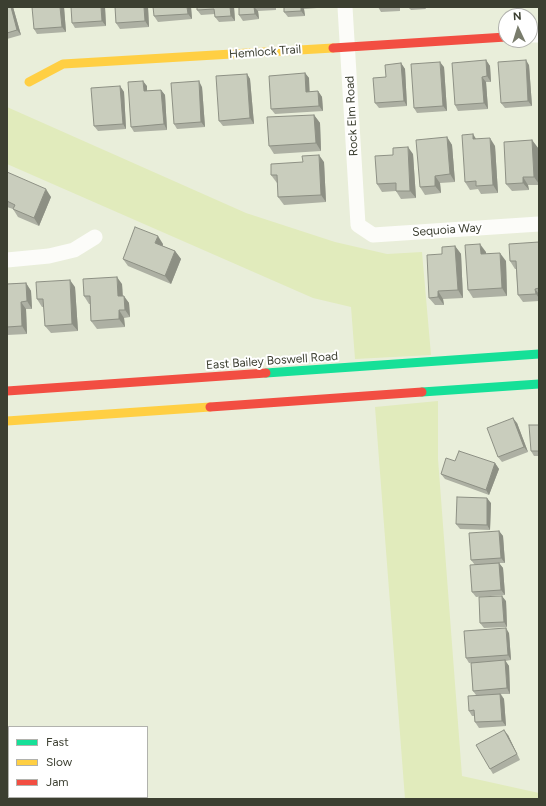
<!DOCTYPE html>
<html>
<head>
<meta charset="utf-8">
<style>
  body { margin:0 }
  #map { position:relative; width:546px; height:806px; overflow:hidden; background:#e9eeda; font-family:Figtree,sans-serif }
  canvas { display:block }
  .frame { position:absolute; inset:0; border:8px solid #3c3f31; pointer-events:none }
  .legend { position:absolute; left:8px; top:726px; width:140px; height:72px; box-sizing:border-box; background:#fff; border:1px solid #b1b2ad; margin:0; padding:5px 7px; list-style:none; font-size:12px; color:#3c3f31 }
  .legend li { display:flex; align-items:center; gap:8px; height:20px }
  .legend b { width:20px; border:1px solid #b1b2ad }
  .north { position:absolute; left:498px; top:8px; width:40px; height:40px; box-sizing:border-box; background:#fff; border:1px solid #b1b2ad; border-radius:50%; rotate:356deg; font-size:11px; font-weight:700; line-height:16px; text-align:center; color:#3c3f31 }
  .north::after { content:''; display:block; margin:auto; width:14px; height:18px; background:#797c6c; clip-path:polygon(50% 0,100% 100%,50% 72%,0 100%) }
</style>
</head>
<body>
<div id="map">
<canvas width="546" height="806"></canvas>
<div class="frame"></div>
<ul class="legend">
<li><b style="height:5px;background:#16e098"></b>Fast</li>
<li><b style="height:5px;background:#ffcf43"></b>Slow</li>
<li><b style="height:5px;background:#f24e42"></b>Jam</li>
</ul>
<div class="north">N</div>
</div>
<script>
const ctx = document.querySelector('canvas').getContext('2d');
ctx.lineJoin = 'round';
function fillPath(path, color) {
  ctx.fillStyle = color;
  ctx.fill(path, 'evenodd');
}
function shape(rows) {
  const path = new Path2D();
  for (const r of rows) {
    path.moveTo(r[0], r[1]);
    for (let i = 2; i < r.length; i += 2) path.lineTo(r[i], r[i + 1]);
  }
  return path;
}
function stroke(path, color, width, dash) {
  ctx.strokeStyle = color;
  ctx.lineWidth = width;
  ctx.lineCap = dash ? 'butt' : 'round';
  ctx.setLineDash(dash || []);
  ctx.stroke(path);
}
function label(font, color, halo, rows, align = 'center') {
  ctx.font = font + ' Figtree,sans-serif';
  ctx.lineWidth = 4;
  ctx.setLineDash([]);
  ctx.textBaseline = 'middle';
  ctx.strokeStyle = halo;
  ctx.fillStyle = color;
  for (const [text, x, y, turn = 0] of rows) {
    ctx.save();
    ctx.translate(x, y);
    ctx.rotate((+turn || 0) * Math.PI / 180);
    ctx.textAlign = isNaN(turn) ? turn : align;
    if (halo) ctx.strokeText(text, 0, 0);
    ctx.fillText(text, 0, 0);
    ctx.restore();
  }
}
fillPath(shape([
  [7,107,246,213,335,242,387,254,422,252,431,355,355,359,351,307,313,298,7,164],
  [438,401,438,459,462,776,539,793,539,799,405,799,375,407]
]), '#e1ebbc');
stroke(shape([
  [345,7,358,225,373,235,539,224],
  [530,35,539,35],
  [7,260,49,256,74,250,95,237]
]), '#fcfcf9', 15);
stroke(shape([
  [266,373,539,354],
  [422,392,539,384]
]), '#16e098', 9);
stroke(shape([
  [29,82,63,64,333,48],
  [7,421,210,407]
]), '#ffcf43', 9);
stroke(shape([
  [333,48,506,37],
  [7,391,266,373],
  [210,407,422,392]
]), '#f24e42', 9);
fillPath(shape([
  [7,7,13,7,21,35,7,39],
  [64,7,66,32,37,34,34,29],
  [105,7,106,26,75,28,72,23],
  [115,7,148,7,149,27,120,29,116,23],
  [191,7,192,19,158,22,154,16],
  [234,7,235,21,219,22,215,17,215,14,201,15,197,10],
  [239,7,276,7,276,10,258,11,259,19,243,21,239,15],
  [284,7,317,7,317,8,304,9,305,16,288,17,284,12],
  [369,7,400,7,400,11,381,12,378,7,370,8],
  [408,7,425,7,426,9,411,10],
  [486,60,490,66,491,82,486,82,488,109,458,111,455,105],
  [401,63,405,69,407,106,379,108,375,103,386,77],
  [529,65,532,106,505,108,501,103],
  [444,67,447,111,417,113,414,108],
  [305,73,309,78,309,92,318,91,322,97,323,111,275,114,271,109],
  [247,74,250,79,254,124,223,126,219,121],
  [120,86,124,92,126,129,98,131,94,126],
  [147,86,147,91,161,90,165,95,167,130,134,132,131,127],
  [202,87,205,127,177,129,174,124],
  [314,115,320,123,321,151,274,154,269,146],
  [447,137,452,145,455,182,440,183,441,193,425,195,420,187],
  [476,139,495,146,498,193,481,194,478,189,470,190,465,182],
  [532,140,538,148,539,185,528,185,529,190,512,191,506,184],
  [413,154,416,198,401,199,396,191,382,192,377,184],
  [324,162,326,202,284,205,278,197,278,183,277,183,271,175],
  [7,172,51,197,39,226,18,217,13,209,7,207],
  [539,242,539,301,523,302,518,295,516,269,515,269,510,261],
  [163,244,163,246,175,251,181,259,171,284,128,266,123,259],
  [455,246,461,254,463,298,443,299,444,305,435,305,429,298,442,254],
  [486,252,486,254,506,261,507,296,473,298,468,290],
  [26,283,31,291,32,309,26,309,27,334,7,335,7,284],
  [122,284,123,296,129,303,130,317,124,318,125,327,97,329,91,321,90,304,89,304,84,296],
  [75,287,78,331,51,333,45,326,44,307,42,307,37,299],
  [517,423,528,452,502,462,498,457],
  [539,425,539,456,534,456,531,451],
  [455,461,495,463,499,469,489,495,445,479,441,474],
  [491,503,490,530,460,529,456,524],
  [499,531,503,536,505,563,499,563,503,568,505,595,476,597,472,592,475,565,471,560],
  [506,601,507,627,484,628,480,623],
  [509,633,511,660,505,661,509,666,510,694,501,694,504,699,506,726,479,728,475,722,474,716,472,716,469,711,476,695,473,691,471,663,469,663,466,658],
  [508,735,520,760,493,774,490,769]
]), '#adb0a3');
fillPath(shape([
  [11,7,13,7,21,35,17,30],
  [60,7,64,7,66,32,62,27],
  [101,7,105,7,106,26,102,21],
  [144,7,148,7,149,27,145,21],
  [187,7,191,7,192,19,188,14],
  [230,7,234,7,235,21,231,16],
  [254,7,258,11,259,19,255,14],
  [301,7,303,7,304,9,305,16,301,11],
  [486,60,490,66,491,82,487,76],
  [526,60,529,65,532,106,528,101],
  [440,62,444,67,447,111,443,106],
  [401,63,405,69,407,106,404,101],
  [305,73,309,78,310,98,306,92],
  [247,74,250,79,254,124,250,118],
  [482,77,486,82,488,109,484,103],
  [143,81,147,86,147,96,144,91],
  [199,81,202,87,205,127,201,122],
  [120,86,124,92,126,129,123,124],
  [161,90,165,95,167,130,164,124],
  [318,91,322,97,323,111,319,106],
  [314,115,320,123,321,151,316,143],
  [473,134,478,142,473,139],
  [447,137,452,145,455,182,450,174],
  [490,138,495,146,498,193,493,185],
  [532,140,538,148,539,184,534,177],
  [408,147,413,154,416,198,410,191],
  [319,155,324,162,326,202,321,195],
  [435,176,440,183,441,193,435,186],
  [523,177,528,185,529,190,523,183],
  [46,189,51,197,39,226,34,218],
  [158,236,163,244,161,251,155,243],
  [480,244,486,252,486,262,481,254],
  [455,246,461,254,463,298,458,290],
  [175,251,181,259,171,284,165,276],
  [500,253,506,261,507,296,502,288],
  [117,277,122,284,123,304,118,296],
  [70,280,75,287,78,331,72,324],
  [26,283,31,291,32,309,27,301],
  [535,289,539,294,539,298,536,294],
  [438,291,443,299,444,305,438,297],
  [124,296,129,303,130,317,125,310],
  [21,302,26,309,27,334,22,326],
  [119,310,124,318,125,327,119,319],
  [513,418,517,423,528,452,524,447],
  [495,463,499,469,489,495,486,490],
  [487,498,491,503,490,530,487,525],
  [499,531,503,536,505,563,501,558],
  [499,563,503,568,505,595,501,590],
  [502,596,506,601,507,627,504,622],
  [506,628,509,633,511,660,508,655],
  [505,660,509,666,510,694,507,688],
  [500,694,504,699,506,726,502,721],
  [504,730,508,735,520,760,517,754]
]), '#8d9084');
const building = shape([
  [7,7,11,7,17,30,7,33,7,7],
  [32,7,60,7,62,27,34,29,32,7],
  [71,7,101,7,102,21,72,23,71,7],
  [115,7,144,7,145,21,116,23,115,7],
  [153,7,187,7,188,14,154,16,153,7],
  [197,7,230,7,231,16,215,17,214,9,197,10,197,7],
  [239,7,254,7,255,14,239,15,239,7],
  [284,7,301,7,301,11,284,12,284,7],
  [486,60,487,76,482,77,484,103,455,105,452,63,486,60],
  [526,60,528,101,501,103,498,62,526,60],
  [440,62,443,106,414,108,411,64,440,62],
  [401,63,404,101,375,103,373,78,386,77,385,65,401,63],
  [305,73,306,92,318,91,319,106,271,109,269,76,305,73],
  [247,74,250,118,219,121,216,76,247,74],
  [143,81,144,91,161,90,164,124,131,127,128,82,143,81],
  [199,81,201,122,174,124,171,83,199,81],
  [120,86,123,124,94,126,91,88,120,86],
  [314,115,316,143,269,146,267,117,314,115],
  [473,134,473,139,490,138,493,185,476,186,476,181,465,182,462,135,473,134],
  [447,137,450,174,435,176,435,186,420,187,416,140,447,137],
  [532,140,534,177,523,177,523,183,506,184,504,142,532,140],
  [408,147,410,191,396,191,396,183,377,184,375,156,393,155,393,148,408,147],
  [319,155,321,195,278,197,277,175,271,175,271,164,303,162,302,156,319,155],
  [7,172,46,189,34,218,13,209,15,205,7,201,7,172],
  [135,227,158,236,155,243,175,251,165,276,123,259,135,227],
  [539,242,539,288,535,289,536,294,518,295,516,261,510,261,509,244,539,242],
  [480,244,481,254,500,253,502,288,468,290,465,245,480,244],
  [455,246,458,290,438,291,438,297,429,298,427,255,442,254,442,247,455,246],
  [117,277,118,296,124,296,125,310,119,310,119,319,91,321,90,296,84,296,83,279,117,277],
  [70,280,72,324,45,326,43,299,37,299,36,282,70,280],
  [26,283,27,301,21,302,22,326,7,327,7,284,26,283],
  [513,418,524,447,498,457,487,428,513,418],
  [529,425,539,425,539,451,531,451,529,425],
  [459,451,495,463,486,490,441,474,446,458,455,461,459,451],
  [457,497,487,498,487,525,456,524,457,497],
  [499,531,501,558,471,560,469,533,499,531],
  [499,563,501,590,472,592,470,565,499,563],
  [502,596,504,622,480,623,479,597,502,596],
  [506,628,508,655,466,658,464,631,506,628],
  [505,660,507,688,473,691,471,663,505,660],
  [500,694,502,721,475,722,474,710,469,711,468,696,500,694],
  [504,730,517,754,490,769,476,745,504,730]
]);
fillPath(building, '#c9cdbd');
stroke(building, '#8d9084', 1);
label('12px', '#3c3f31', '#fff', [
  ["Hemlock Trail",265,52,-4],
  ["Rock Elm Road",352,116,-93],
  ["Sequoia Way",447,230,-4],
  ["East Bailey Boswell Road",272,361,-4]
]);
</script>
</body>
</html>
